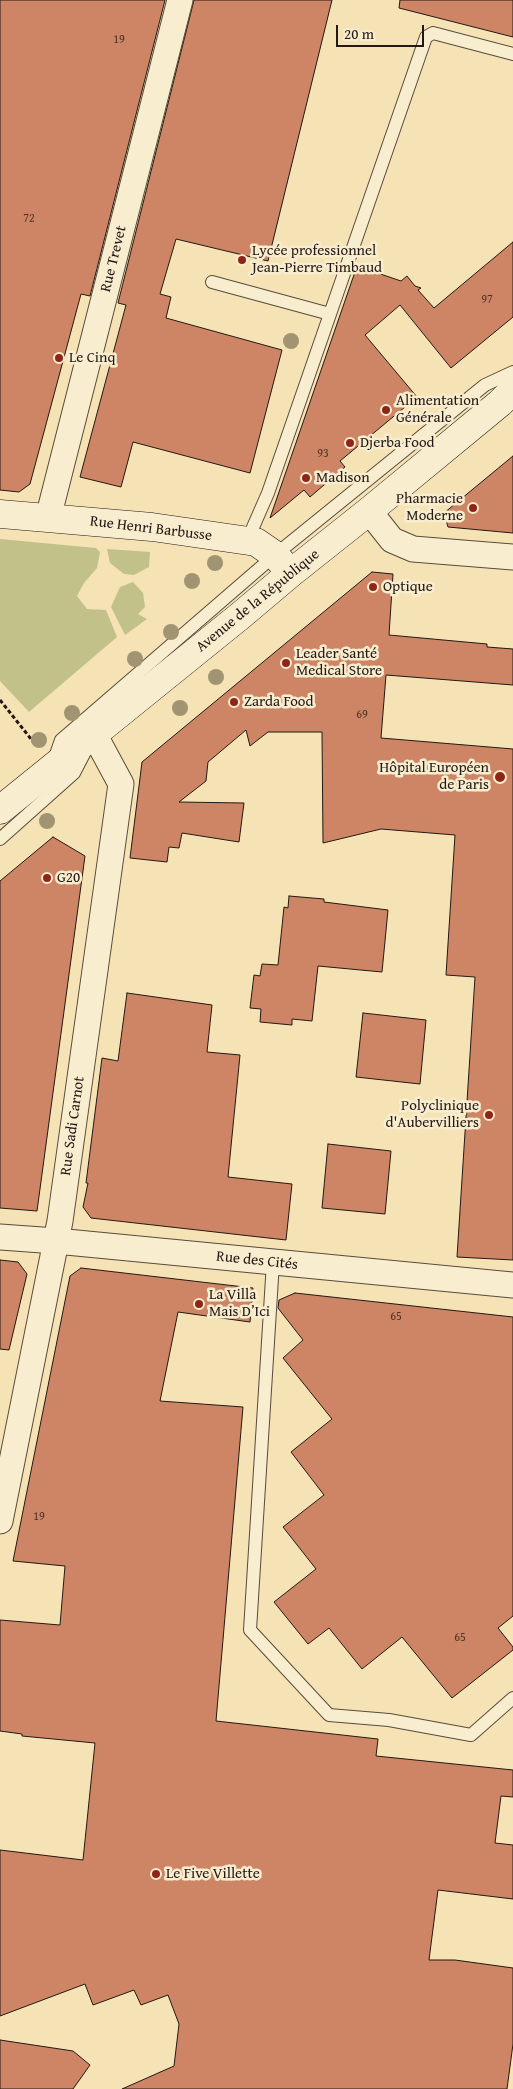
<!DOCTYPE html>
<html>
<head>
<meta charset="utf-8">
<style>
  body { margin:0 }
  #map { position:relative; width:513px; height:2089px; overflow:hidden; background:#f5e3b5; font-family:"Gentium Book Plus",serif }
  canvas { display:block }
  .scale { position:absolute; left:336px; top:25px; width:88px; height:22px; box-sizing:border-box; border:2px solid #231813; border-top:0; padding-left:6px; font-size:15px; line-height:18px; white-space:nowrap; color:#231813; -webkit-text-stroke:4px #f8edcf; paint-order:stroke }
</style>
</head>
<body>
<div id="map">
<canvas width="513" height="2089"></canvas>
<div class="scale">20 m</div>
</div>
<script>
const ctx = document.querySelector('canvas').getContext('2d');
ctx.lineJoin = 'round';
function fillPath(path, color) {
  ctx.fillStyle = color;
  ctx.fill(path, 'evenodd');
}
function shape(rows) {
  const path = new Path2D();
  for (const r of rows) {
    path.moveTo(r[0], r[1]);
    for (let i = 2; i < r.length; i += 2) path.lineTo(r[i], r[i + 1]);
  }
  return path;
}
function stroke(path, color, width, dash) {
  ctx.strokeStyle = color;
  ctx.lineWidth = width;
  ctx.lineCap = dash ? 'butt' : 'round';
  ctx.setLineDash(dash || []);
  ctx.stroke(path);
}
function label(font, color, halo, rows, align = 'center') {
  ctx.font = font + ' "Gentium Book Plus",serif';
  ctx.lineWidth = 5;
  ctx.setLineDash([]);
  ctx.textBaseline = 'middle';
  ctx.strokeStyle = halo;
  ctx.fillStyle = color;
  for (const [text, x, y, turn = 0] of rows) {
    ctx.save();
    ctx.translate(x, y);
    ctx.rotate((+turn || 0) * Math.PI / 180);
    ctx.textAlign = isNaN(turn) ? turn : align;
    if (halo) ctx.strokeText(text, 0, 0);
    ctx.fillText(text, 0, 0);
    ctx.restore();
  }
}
fillPath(shape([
  [0,539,96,548,100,552,97,568,84,583,77,596,87,609,106,610,117,637,29,712,0,681],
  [107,549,150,552,149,567,134,575,124,574,110,563],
  [133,582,143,593,145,607,138,614,147,619,125,635,111,607,120,587]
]), '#c2c189');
const building = shape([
  [0,0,165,0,90,296,81,294,30,484,19,492,0,490,0,0],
  [194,0,332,0,268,261,176,239,160,294,171,297,166,318,282,350,250,473,133,442,121,487,80,477,126,305,118,303,194,0],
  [400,0,513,0,513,37,399,8,400,0],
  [513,242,513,317,451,368,400,305,365,335,417,397,340,461,345,467,310,497,304,490,270,518,357,266,401,281,407,276,415,286,421,288,418,290,434,308,513,242],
  [513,456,513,533,448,527,444,513,513,456],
  [372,572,393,574,389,635,487,644,487,647,513,649,513,685,386,675,381,738,513,749,513,1260,457,1257,475,977,446,975,455,835,381,829,323,843,322,732,268,732,250,746,246,730,208,762,206,781,179,802,244,803,239,842,182,833,179,848,169,847,167,862,130,858,142,762,372,572],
  [53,837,85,856,37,1211,0,1208,0,881,53,837],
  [289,896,324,899,324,902,388,910,382,972,318,966,312,1021,292,1019,292,1025,260,1022,261,1009,250,1008,254,975,260,976,262,964,278,965,284,907,288,908,289,896],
  [127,993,212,1005,207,1052,240,1055,228,1177,292,1184,286,1240,91,1218,83,1207,88,1183,86,1183,102,1058,118,1061,127,993],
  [363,1013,426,1020,420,1084,356,1077,363,1013],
  [328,1144,391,1151,385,1214,322,1208,328,1144],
  [0,1260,18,1262,27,1274,9,1350,0,1349,0,1260],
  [81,1268,253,1288,250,1322,178,1312,160,1401,243,1407,216,1721,378,1739,376,1756,513,1770,513,1797,501,1796,495,1843,513,1845,513,1899,438,1890,429,1960,455,1960,513,1968,513,2044,507,2089,122,2089,174,2066,179,2024,168,1995,141,2005,134,1990,93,2005,85,1984,0,2016,0,1850,83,1860,95,1743,22,1736,22,1734,0,1731,0,1620,60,1625,65,1566,13,1561,70,1276,81,1268],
  [295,1293,513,1317,513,1616,498,1628,513,1647,513,1650,452,1698,402,1637,362,1669,329,1628,308,1644,274,1602,316,1569,283,1527,324,1495,291,1452,332,1419,283,1358,303,1340,278,1308,279,1300,295,1293],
  [0,2040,73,2051,90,2065,73,2089,0,2089,0,2040]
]);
fillPath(building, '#cd8565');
stroke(building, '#231813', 1);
const lane = shape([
  [212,282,330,314],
  [247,541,268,493,426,37,433,33,513,54],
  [54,760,61,740,275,555,485,385,513,372],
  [0,839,74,773,86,750],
  [273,1262,250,1630,329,1715,389,1720,471,1735,513,1698]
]);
const street = shape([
  [369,511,392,540,413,549,513,557],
  [48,518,180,0],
  [0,1237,56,1241,513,1285],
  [0,1521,60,1221,121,784,94,734]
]);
const secondary = shape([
  [0,514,152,527,256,542,275,555,291,573],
  [0,810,240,616,291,573,369,511,500,403,513,390]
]);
stroke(lane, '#584b3c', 14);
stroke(street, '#584b3c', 27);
stroke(secondary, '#231813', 29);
stroke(shape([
  [0,700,35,744]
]), '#231813', 3, [4, 2.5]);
stroke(lane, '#f8edcf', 12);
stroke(street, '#f8edcf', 25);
stroke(secondary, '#f8edcf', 28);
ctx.fillStyle = '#a09472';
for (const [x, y] of [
  [291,341],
  [215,563],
  [192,581],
  [171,632],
  [135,659],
  [216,677],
  [180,708],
  [72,713],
  [39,740],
  [47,821]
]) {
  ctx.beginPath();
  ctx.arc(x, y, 8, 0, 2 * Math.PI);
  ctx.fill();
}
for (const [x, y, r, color] of [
  [242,260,5,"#8f2418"],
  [59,358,5,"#8f2418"],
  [386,410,5,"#8f2418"],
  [350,443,5,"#8f2418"],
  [306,478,5,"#8f2418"],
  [473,508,5,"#8f2418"],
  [373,587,5,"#8f2418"],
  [286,663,5,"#8f2418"],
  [234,702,5,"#8f2418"],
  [500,777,6,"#8f2418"],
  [47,878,5,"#8f2418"],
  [489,1115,5,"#8f2418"],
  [199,1304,5,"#8f2418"],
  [156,1874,5,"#8f2418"]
]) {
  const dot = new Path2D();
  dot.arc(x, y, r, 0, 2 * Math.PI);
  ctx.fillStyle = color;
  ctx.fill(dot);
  stroke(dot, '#f8edcf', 2);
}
label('12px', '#4e3328', null, [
  ["19",119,40],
  ["72",29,219],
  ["97",487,300],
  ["93",323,454],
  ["69",362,715],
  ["65",396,1317],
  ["19",39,1517],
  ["65",460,1638]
]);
label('15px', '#231813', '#f8edcf', [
  ["Lycée professionnel",252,251],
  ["Jean-Pierre Timbaud",252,268],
  ["Le Cinq",69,358],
  ["Alimentation",396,401],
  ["Générale",396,418],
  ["Djerba Food",360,443],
  ["Madison",316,478],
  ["Pharmacie",463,499,"right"],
  ["Moderne",463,516,"right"],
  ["Optique",383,587],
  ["Leader Santé",296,654],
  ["Medical Store",296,671],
  ["Zarda Food",244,702],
  ["Hôpital Européen",489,768,"right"],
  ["de Paris",489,785,"right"],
  ["G20",57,878],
  ["Polyclinique",479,1106,"right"],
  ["d'Aubervilliers",479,1123,"right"],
  ["La Villa",209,1295],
  ["Mais D’Ici",209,1312],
  ["Le Five Villette",166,1874]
], 'left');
label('15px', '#231813', '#f8edcf', [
  ["Rue Trevet",114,259,-76],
  ["Rue Henri Barbusse",151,529,7],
  ["Avenue de la République",258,601,-39],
  ["Rue Sadi Carnot",73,1126,-82],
  ["Rue des Cités",257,1261,6]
]);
</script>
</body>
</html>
